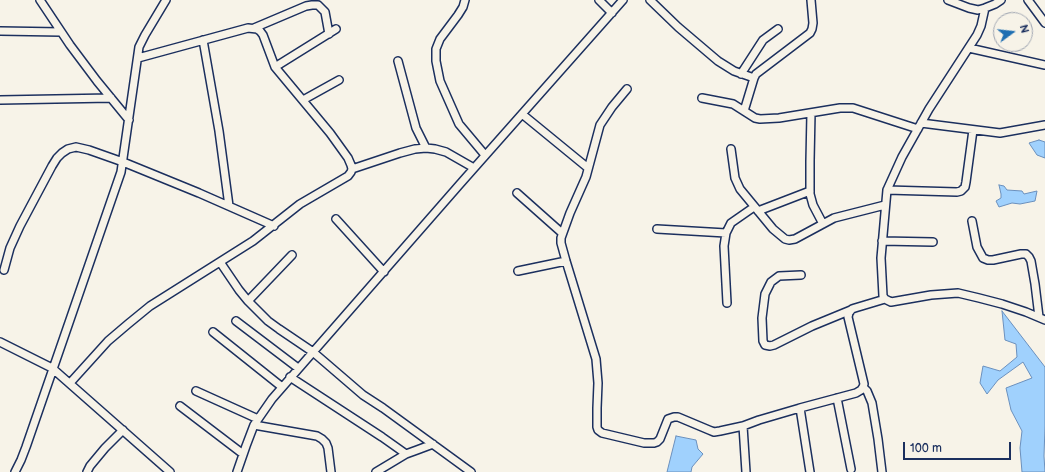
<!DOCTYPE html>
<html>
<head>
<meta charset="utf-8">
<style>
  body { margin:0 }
  #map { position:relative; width:1045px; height:472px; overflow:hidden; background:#f7f3e8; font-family:"Balsamiq Sans",sans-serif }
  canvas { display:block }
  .north { position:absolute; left:993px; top:12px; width:40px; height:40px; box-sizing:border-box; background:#f7f3e8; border:1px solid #9fa5b1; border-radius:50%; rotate:75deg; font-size:11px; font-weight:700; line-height:16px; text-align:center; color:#1b2f5e }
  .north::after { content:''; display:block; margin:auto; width:14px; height:18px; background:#1f6fb2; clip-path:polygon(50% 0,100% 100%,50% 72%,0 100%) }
  .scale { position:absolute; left:903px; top:442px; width:108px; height:18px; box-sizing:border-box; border:2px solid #1b2f5e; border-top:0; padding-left:5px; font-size:12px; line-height:14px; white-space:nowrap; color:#1b2f5e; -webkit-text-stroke:3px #f7f3e8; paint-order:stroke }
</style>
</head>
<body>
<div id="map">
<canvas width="1045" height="472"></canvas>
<div class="north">N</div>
<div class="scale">100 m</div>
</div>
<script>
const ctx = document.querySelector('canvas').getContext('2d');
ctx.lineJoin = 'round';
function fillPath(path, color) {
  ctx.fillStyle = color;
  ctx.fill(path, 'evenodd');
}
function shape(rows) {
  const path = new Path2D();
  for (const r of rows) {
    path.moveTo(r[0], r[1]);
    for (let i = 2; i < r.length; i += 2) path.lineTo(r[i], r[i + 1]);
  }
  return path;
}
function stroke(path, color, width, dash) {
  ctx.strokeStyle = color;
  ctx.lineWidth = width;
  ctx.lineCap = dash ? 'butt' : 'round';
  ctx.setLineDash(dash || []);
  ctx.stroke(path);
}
const water = shape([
  [1039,140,1045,142,1045,158,1037,155,1029,143,1039,140],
  [999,185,1004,186,1007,190,1022,191,1024,194,1037,191,1035,201,1020,204,1012,203,999,207,996,201,1001,198,1001,194,999,185],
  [1002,311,1045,367,1045,426,1044,456,1045,472,1022,472,1020,448,1022,431,1011,410,1006,388,1032,378,1023,362,998,380,987,394,980,383,983,366,1000,371,1017,357,1016,344,1005,340,1002,311],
  [676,436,696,440,698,449,703,454,692,467,691,472,667,472,676,436]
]);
fillPath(water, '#a0d1fd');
stroke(water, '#6b90bd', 1);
const minor = shape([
  [40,0,70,45,97,81,129,120],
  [465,0,463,7,458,15,440,39,436,49,436,61,440,81,459,124,485,155],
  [599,0,612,13],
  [650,0,678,27,718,61,734,71,754,78],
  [948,0,969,8,978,10,985,8,995,4,1001,0],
  [1028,0,1045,23],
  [985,8,981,26,977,35,929,109,902,157,887,190,881,258,883,296,885,299,891,302,931,295,958,293,979,298,1002,304,1026,312,1045,320],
  [254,28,306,6,312,5,318,5,325,12,329,34],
  [0,31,61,32],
  [203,40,219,131,229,206],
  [969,48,1045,65],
  [398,61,416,128,426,148],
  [275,67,336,29],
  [741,74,763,40,778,29],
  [627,89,612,107,600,125,586,177,570,213,561,238,561,243,566,261,596,359,598,383,597,408,597,427,598,430,602,433,644,443,654,443,657,442,660,439,668,419,674,417,678,417,709,430,714,432,720,431,743,426,759,420,800,408,856,393,861,390,863,387,864,384,848,317,849,313,852,309,855,308,885,299],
  [702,98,733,104,755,118,760,119,779,118,840,108,853,108,918,129],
  [0,100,111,98],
  [303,100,339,80],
  [744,111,754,78,756,74,810,33,812,29,813,23,811,0],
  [811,113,810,161,810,194,813,205,823,224],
  [522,114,588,168],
  [921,123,1000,133,1045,125],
  [731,149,735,178,740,189,773,229,785,239,789,240,795,239,834,218,885,205],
  [352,169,400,153,415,149,426,148,435,149,446,152,474,168],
  [887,190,957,192,961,191,965,187,966,182,973,130],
  [517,193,562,233],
  [758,211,810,191],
  [336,219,384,272],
  [972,221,977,247,983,258,988,260,993,260,1021,254,1026,254,1029,257,1031,261,1035,284,1039,317],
  [657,229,726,233],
  [882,241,933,242],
  [220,262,239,290,248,301,268,321,279,329,313,352,363,395,383,408,471,472],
  [4,270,10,248,20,226,52,166,57,158,62,153,68,149,76,147,89,150,123,162,199,193,274,226],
  [518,271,566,261],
  [801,275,779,276,771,282,765,294,762,318,763,341,765,345,770,346,774,345,812,326,851,310],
  [248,301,292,255],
  [727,303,724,246,726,233,731,223,754,207],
  [236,321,298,368],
  [213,332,282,387],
  [0,342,52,368,170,472],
  [290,377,382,437,406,454],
  [70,383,108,341,128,324,150,306,253,241,300,204,348,176,351,172,352,169,351,165,348,158,330,133,275,67,263,35,260,31,257,29,248,28,138,58],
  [863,387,867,391,872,403,878,439,882,472],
  [196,391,258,419],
  [837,398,851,469],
  [180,406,243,454],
  [800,408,810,472],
  [254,425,317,436,322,439,326,443,328,448,331,472],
  [743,426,746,472],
  [15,472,21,460,26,447,121,172,139,47,145,35,166,0],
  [87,472,90,466,105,448,123,430],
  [237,472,246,446,254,425,272,399,460,184,623,0],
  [376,472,406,454,417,450,433,444]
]);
stroke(minor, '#1b2f5e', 10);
stroke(minor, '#f7f3e8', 7);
</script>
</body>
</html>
